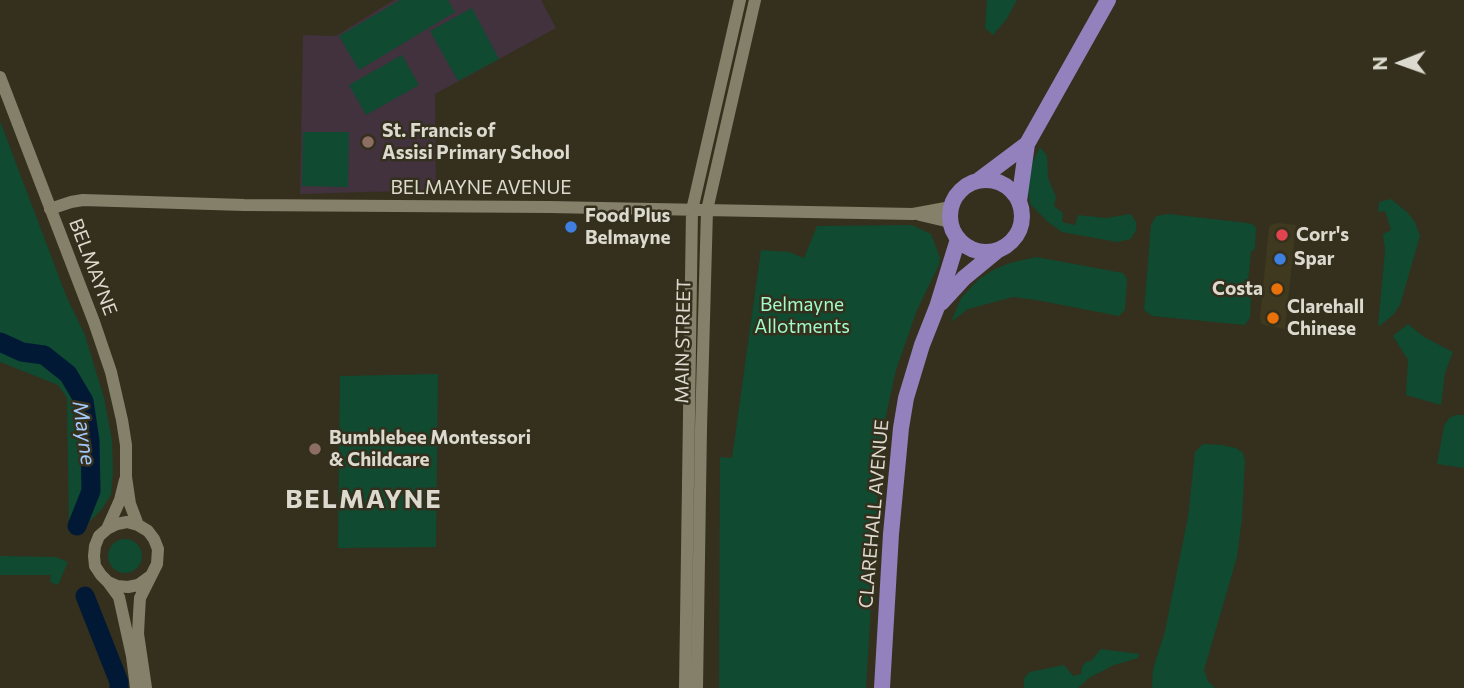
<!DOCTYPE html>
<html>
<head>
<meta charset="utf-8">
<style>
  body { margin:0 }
  #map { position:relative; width:1464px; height:688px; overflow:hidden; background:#34301d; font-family:Commissioner,sans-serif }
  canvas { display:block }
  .north { position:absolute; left:1366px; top:28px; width:70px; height:70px; -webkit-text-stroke:5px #34301d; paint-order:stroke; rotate:269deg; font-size:19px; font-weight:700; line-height:28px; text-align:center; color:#dcd9ce }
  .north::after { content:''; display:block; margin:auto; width:24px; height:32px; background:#dcd9ce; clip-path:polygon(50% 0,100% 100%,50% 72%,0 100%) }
</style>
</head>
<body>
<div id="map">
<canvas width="1464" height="688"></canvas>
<div class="north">N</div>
</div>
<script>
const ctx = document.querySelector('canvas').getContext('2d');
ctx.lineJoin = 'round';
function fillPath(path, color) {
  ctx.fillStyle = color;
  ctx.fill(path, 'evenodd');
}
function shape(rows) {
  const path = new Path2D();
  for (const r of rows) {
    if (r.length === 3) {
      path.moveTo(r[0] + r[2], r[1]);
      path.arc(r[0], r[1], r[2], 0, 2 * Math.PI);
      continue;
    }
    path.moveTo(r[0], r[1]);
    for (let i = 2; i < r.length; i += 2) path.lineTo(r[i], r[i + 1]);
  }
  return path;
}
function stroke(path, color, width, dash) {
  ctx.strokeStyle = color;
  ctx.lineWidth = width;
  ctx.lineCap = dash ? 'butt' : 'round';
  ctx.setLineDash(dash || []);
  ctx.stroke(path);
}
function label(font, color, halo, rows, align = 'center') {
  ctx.font = font + ' Commissioner,sans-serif';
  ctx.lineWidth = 5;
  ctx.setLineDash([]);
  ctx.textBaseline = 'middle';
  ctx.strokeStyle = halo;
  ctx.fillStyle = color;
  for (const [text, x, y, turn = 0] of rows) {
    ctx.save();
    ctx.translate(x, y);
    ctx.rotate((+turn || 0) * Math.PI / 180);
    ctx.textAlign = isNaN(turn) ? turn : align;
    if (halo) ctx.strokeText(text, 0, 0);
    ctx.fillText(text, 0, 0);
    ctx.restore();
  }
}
fillPath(shape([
  [1278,223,1296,225,1285,329,1265,325,1261,323,1260,318,1269,227,1273,224]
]), '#3f391f');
fillPath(shape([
  [394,0,541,0,556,28,435,94,436,190,300,194,303,35,336,36]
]), '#41323e');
fillPath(shape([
  [400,0,448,0,455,12,359,70,339,36],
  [987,0,1017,0,1006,20,993,35,985,28],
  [472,8,499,59,458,81,430,31],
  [402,55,419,85,366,115,349,85],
  [0,121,67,298,85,335,104,398,112,440,113,472,111,495,102,509,82,529,77,532,69,533,67,398,58,385,0,362],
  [303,132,349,132,348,187,302,186],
  [1040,147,1047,156,1048,178,1056,197,1054,206,1063,213,1062,222,1075,225,1078,215,1106,218,1131,214,1136,222,1136,230,1131,239,1117,242,1062,232,1048,222,1030,204,1027,185,1033,161],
  [1391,199,1408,213,1415,222,1420,236,1400,305,1393,315,1378,327,1385,250,1383,234,1391,230,1385,211,1378,212,1379,202],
  [1169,214,1247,223,1252,224,1256,228,1255,249,1251,251,1247,293,1251,298,1250,317,1245,325,1152,316,1144,310,1151,225,1156,216],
  [912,225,931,234,940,258,939,265,917,310,896,370,883,429,879,473,866,688,719,688,720,457,732,458,761,250,789,252,804,258,817,226],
  [1036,257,1123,273,1127,279,1125,310,1119,316,1036,300,1013,297,968,309,951,322,961,298,979,279,995,269,1010,263],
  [1408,324,1424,337,1453,352,1445,373,1441,405,1406,395,1408,360,1393,336],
  [438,374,436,547,338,548,340,376],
  [1456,415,1464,415,1464,468,1437,464,1444,426,1449,418],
  [1203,444,1221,445,1236,448,1243,453,1245,461,1242,518,1237,557,1204,670,1208,681,1215,688,1152,688,1153,669,1165,631,1188,517,1195,452],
  [125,556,17],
  [0,556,56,557,68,562,58,585,50,582,51,575,0,575],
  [1101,649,1139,654,1138,658,1114,665,1089,678,1078,688,1024,688,1024,678,1030,672,1064,665,1073,676,1081,674,1082,667,1086,662,1091,661]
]), '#0f4a31');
stroke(shape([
  [0,342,22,352,44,355,68,374,84,401,90,441,91,491,77,526],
  [85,596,119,682,119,688]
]), '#021936', 19);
stroke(shape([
  [0,77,94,322,111,372,122,420,126,445,126,477,130,504,138,525],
  [50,209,71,202,83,200,244,205,549,207,913,214,951,207],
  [920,215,950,222],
  [107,529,120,500,125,480],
  [108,582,117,586,128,587,138,585,149,577],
  [136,688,132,656,119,597,108,582,101,575,95,566,94,556,95,546,99,536,107,529,117,524,127,522,138,525,148,531,154,539,158,549,157,564,140,598,139,614,138,634,146,688],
  [685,688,692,210,740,0],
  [697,688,701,428,707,210,755,0]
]), '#84806a', 12);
stroke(shape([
  [979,180,1027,144],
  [986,216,36],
  [1019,201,1027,144,1108,0],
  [941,303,964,278,998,250],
  [882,688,891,534,901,428,906,398,922,345,937,307,958,239]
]), '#9281bd', 16);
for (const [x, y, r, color] of [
  [368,142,7,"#8d6e63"],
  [571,227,7,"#3f7fe0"],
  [1282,235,7,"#e0444e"],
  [1280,259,7,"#3f7fe0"],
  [1277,289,7,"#e8710a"],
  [1273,318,7,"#e8710a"],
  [315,449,7,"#8d6e63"]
]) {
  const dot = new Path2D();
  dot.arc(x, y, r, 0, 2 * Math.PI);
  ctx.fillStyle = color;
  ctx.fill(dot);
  stroke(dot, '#34301d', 2.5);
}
label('bold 19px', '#dcd9ce', '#34301d', [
  ["St. Francis of",382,131],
  ["Assisi Primary School",382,153],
  ["Food Plus",585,216],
  ["Belmayne",585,238],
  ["Corr's",1296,235],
  ["Spar",1294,259],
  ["Costa",1263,289,"right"],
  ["Clarehall",1287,307],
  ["Chinese",1287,329],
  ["Bumblebee Montessori",329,438],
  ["& Childcare",329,460]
], 'left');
label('19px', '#dcd9ce', '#34301d', [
  ["BELMAYNE AVENUE",481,188],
  ["BELMAYNE",93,267,69],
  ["MAIN STREET",683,341,-89],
  ["CLAREHALL AVENUE",874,514,-85]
]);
label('19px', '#a1fbcb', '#34301d', [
  ["Belmayne",802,305],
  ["Allotments",802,327]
]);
label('italic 21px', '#a2c9fa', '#34301d', [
  ["Mayne",84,433,82]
]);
ctx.letterSpacing = '2px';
label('bold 26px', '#dcd9ce', '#34301d', [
  ["BELMAYNE",364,499]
]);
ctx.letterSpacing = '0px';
</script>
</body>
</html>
